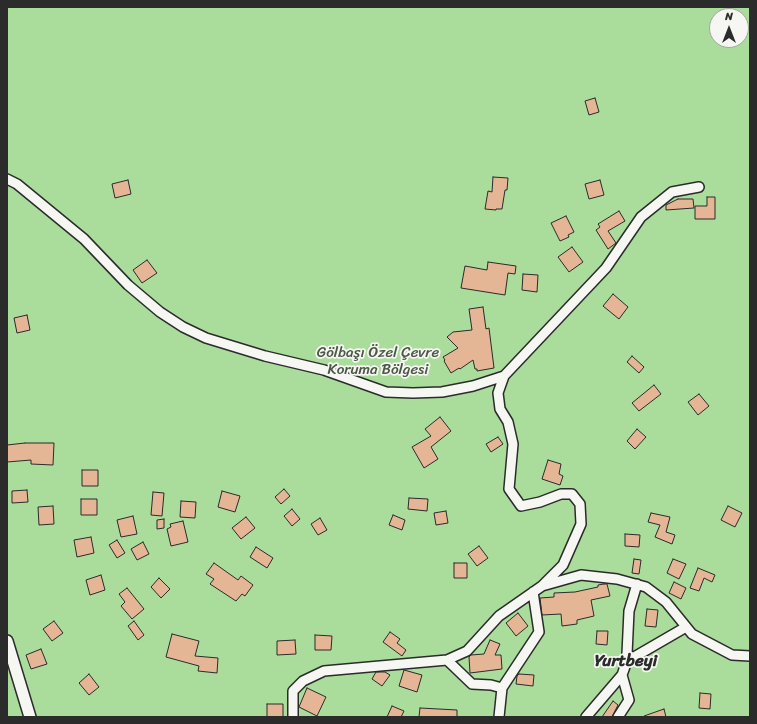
<!DOCTYPE html>
<html>
<head>
<meta charset="utf-8">
<style>
  body { margin:0 }
  #map { position:relative; width:757px; height:724px; overflow:hidden; background:#f1e3d6; font-family:Sriracha,sans-serif }
  canvas { display:block }
  .frame { position:absolute; inset:0; border:8px solid #2b2b2b; pointer-events:none }
  .north { position:absolute; left:709px; top:8px; width:40px; height:40px; box-sizing:border-box; background:#f6f6f2; border:1px solid #a5a5a2; border-radius:50%; rotate:0deg; font-size:11px; font-weight:700; line-height:16px; text-align:center; color:#2b2b2b }
  .north::after { content:''; display:block; margin:auto; width:14px; height:18px; background:#2b2b2b; clip-path:polygon(50% 0,100% 100%,50% 72%,0 100%) }
</style>
</head>
<body>
<div id="map">
<canvas width="757" height="724"></canvas>
<div class="frame"></div>
<div class="north">N</div>
</div>
<script>
const ctx = document.querySelector('canvas').getContext('2d');
ctx.lineJoin = 'round';
function fillPath(path, color) {
  ctx.fillStyle = color;
  ctx.fill(path, 'evenodd');
}
function shape(rows) {
  const path = new Path2D();
  for (const r of rows) {
    path.moveTo(r[0], r[1]);
    for (let i = 2; i < r.length; i += 2) path.lineTo(r[i], r[i + 1]);
  }
  return path;
}
function stroke(path, color, width, dash) {
  ctx.strokeStyle = color;
  ctx.lineWidth = width;
  ctx.lineCap = dash ? 'butt' : 'round';
  ctx.setLineDash(dash || []);
  ctx.stroke(path);
}
function label(font, color, halo, rows, align = 'center') {
  ctx.font = font + ' Sriracha,sans-serif';
  ctx.lineWidth = 3.5;
  ctx.setLineDash([]);
  ctx.textBaseline = 'middle';
  ctx.strokeStyle = halo;
  ctx.fillStyle = color;
  for (const [text, x, y, turn = 0] of rows) {
    ctx.save();
    ctx.translate(x, y);
    ctx.rotate((+turn || 0) * Math.PI / 180);
    ctx.textAlign = isNaN(turn) ? turn : align;
    if (halo) ctx.strokeText(text, 0, 0);
    ctx.fillText(text, 0, 0);
    ctx.restore();
  }
}
fillPath(shape([
  [7,7,750,7,750,717,7,717],
  [717,16,741,16,741,40,717,40]
]), '#aadc9c');
const building = shape([
  [595,98,599,112,589,115,585,101,595,98],
  [493,177,508,178,507,190,505,190,502,209,496,209,496,210,485,209,488,191,492,192,493,177],
  [128,180,131,194,115,198,112,184,128,180],
  [600,180,604,195,589,199,585,184,600,180],
  [707,197,715,197,715,219,695,219,695,206,707,206,707,197],
  [678,199,693,199,694,208,666,210,666,205,678,199],
  [619,211,625,221,608,231,616,243,608,249,596,230,600,227,598,224,619,211],
  [566,216,574,232,568,235,569,237,560,241,551,223,566,216],
  [572,247,583,262,569,272,558,257,572,247],
  [147,260,157,273,142,283,133,270,147,260],
  [488,262,516,266,515,274,508,273,505,295,461,288,465,266,487,270,488,262],
  [523,274,538,275,537,292,522,290,523,274],
  [613,294,628,307,619,319,603,306,613,294],
  [483,307,486,329,489,328,494,368,477,371,477,369,475,369,473,360,460,369,459,368,451,373,444,361,445,360,443,357,458,348,447,337,453,332,472,330,469,309,483,307],
  [27,315,30,330,17,333,14,318,27,315],
  [632,356,644,367,639,373,627,362,632,356],
  [654,385,661,394,639,411,632,403,654,385],
  [699,394,709,406,698,415,688,402,699,394],
  [440,417,451,431,431,447,438,459,424,468,412,447,431,436,425,429,440,417],
  [637,429,646,437,635,449,627,441,637,429],
  [498,437,503,444,491,452,486,444,498,437],
  [25,443,54,443,53,465,31,464,31,460,7,462,7,445,25,443],
  [548,460,561,464,559,474,563,476,560,485,542,479,548,460],
  [82,470,98,470,98,486,82,486,82,470],
  [284,489,290,496,281,504,275,497,284,489],
  [27,490,28,502,12,503,12,491,27,490],
  [222,491,240,496,235,512,218,507,222,491],
  [153,492,164,493,162,516,151,515,153,492],
  [409,498,428,499,427,511,408,509,409,498],
  [81,499,97,499,97,515,81,515,81,499],
  [181,501,196,502,195,518,180,517,181,501],
  [53,506,54,524,39,525,38,507,53,506],
  [728,506,742,513,735,527,721,520,728,506],
  [292,509,300,519,292,526,284,516,292,509],
  [446,511,448,523,436,525,434,513,446,511],
  [651,513,670,517,666,532,675,535,672,544,655,537,660,525,648,522,651,513],
  [393,515,405,520,402,530,389,525,393,515],
  [133,516,137,534,121,537,117,520,133,516],
  [246,517,255,528,241,539,232,528,246,517],
  [320,518,327,530,318,535,311,524,320,518],
  [164,519,164,528,157,529,157,520,164,519],
  [183,521,188,542,171,546,167,529,171,527,170,524,183,521],
  [625,534,640,535,639,547,625,546,625,534],
  [91,537,94,553,77,557,74,540,91,537],
  [117,540,125,553,117,558,109,545,117,540],
  [143,542,149,554,137,560,131,549,143,542],
  [479,546,488,558,477,566,468,554,479,546],
  [256,547,273,558,267,568,250,557,256,547],
  [634,559,641,560,639,574,632,573,634,559],
  [673,559,686,564,679,579,667,573,673,559],
  [214,563,238,580,241,576,253,585,245,596,242,594,236,601,210,584,214,579,206,574,214,563],
  [454,563,467,563,467,578,454,578,454,563],
  [698,568,715,575,712,582,704,578,699,591,690,588,698,568],
  [101,575,105,590,90,595,86,580,101,575],
  [159,578,170,589,161,598,151,587,159,578],
  [674,582,686,588,681,599,669,593,674,582],
  [604,584,607,584,610,596,591,600,594,616,577,620,577,624,562,626,561,614,542,615,540,598,554,597,554,593,575,592,598,587,598,585,604,584],
  [127,588,144,609,132,619,121,606,125,602,119,594,127,588],
  [647,609,658,610,656,627,645,626,647,609],
  [518,613,528,626,516,636,506,623,518,613],
  [54,621,63,633,52,641,43,629,54,621],
  [134,621,144,635,138,640,128,626,134,621],
  [597,631,608,631,607,645,596,644,597,631],
  [390,632,400,639,397,643,406,650,402,656,383,642,390,632],
  [172,634,199,641,195,656,218,658,217,673,198,671,199,666,166,657,172,634],
  [315,635,332,636,331,650,315,650,315,635],
  [295,640,296,654,277,655,277,641,295,640],
  [490,640,500,644,495,655,501,655,502,669,470,673,469,657,471,655,484,654,490,640],
  [41,649,47,664,31,669,26,655,41,649],
  [404,670,422,675,417,692,399,686,404,670],
  [376,672,385,672,390,675,382,686,372,679,376,672],
  [89,674,99,687,89,695,79,683,89,674],
  [519,674,534,675,533,686,516,684,517,676,519,674],
  [307,688,326,697,317,716,299,707,307,688],
  [700,693,711,694,710,709,699,708,700,693],
  [613,701,618,705,612,717,602,717,613,701],
  [267,704,283,704,283,717,267,717,267,704],
  [392,706,404,711,401,717,387,717,392,706],
  [420,708,457,710,457,717,419,717,420,708],
  [664,709,666,717,644,717,644,716,664,709]
]);
fillPath(building, '#e5b696');
stroke(building, '#2b2b2b', 1);
const minor = shape([
  [7,179,17,184,84,239,128,285,160,312,183,327,206,338,265,356,324,370,386,392,413,393,442,392,473,386,504,376],
  [542,586,563,565,581,524,580,504,572,494,561,494,540,502,521,506,509,489,513,444,508,422,500,409,498,393,504,376,606,268,641,217,672,192,699,187],
  [628,658,636,656,686,627],
  [447,660,472,684,491,685,502,688],
  [293,717,293,691,303,681,324,671,447,660,467,651,499,616,542,586,581,575,617,579,646,587,666,602,692,634,732,655,750,656],
  [499,717,502,688,539,632,533,592],
  [586,717,622,675,628,658,627,654,629,611,637,584],
  [618,717,629,700,622,675]
]);
const tertiary = shape([
  [7,641,30,717]
]);
stroke(minor, '#2b2b2b', 12);
stroke(tertiary, '#2b2b2b', 14);
stroke(minor, '#f6f6f2', 9);
stroke(tertiary, '#f6f6f2', 11);
label('15px', '#4b5747', '#f6f6f2', [
  ["Gölbaşı Özel Çevre",378,353],
  ["Koruma Bölgesi",378,370]
]);
label('bold 17px', '#2b2b2b', '#f6f6f2', [
  ["Yurtbeyi",626,662]
]);
</script>
</body>
</html>
